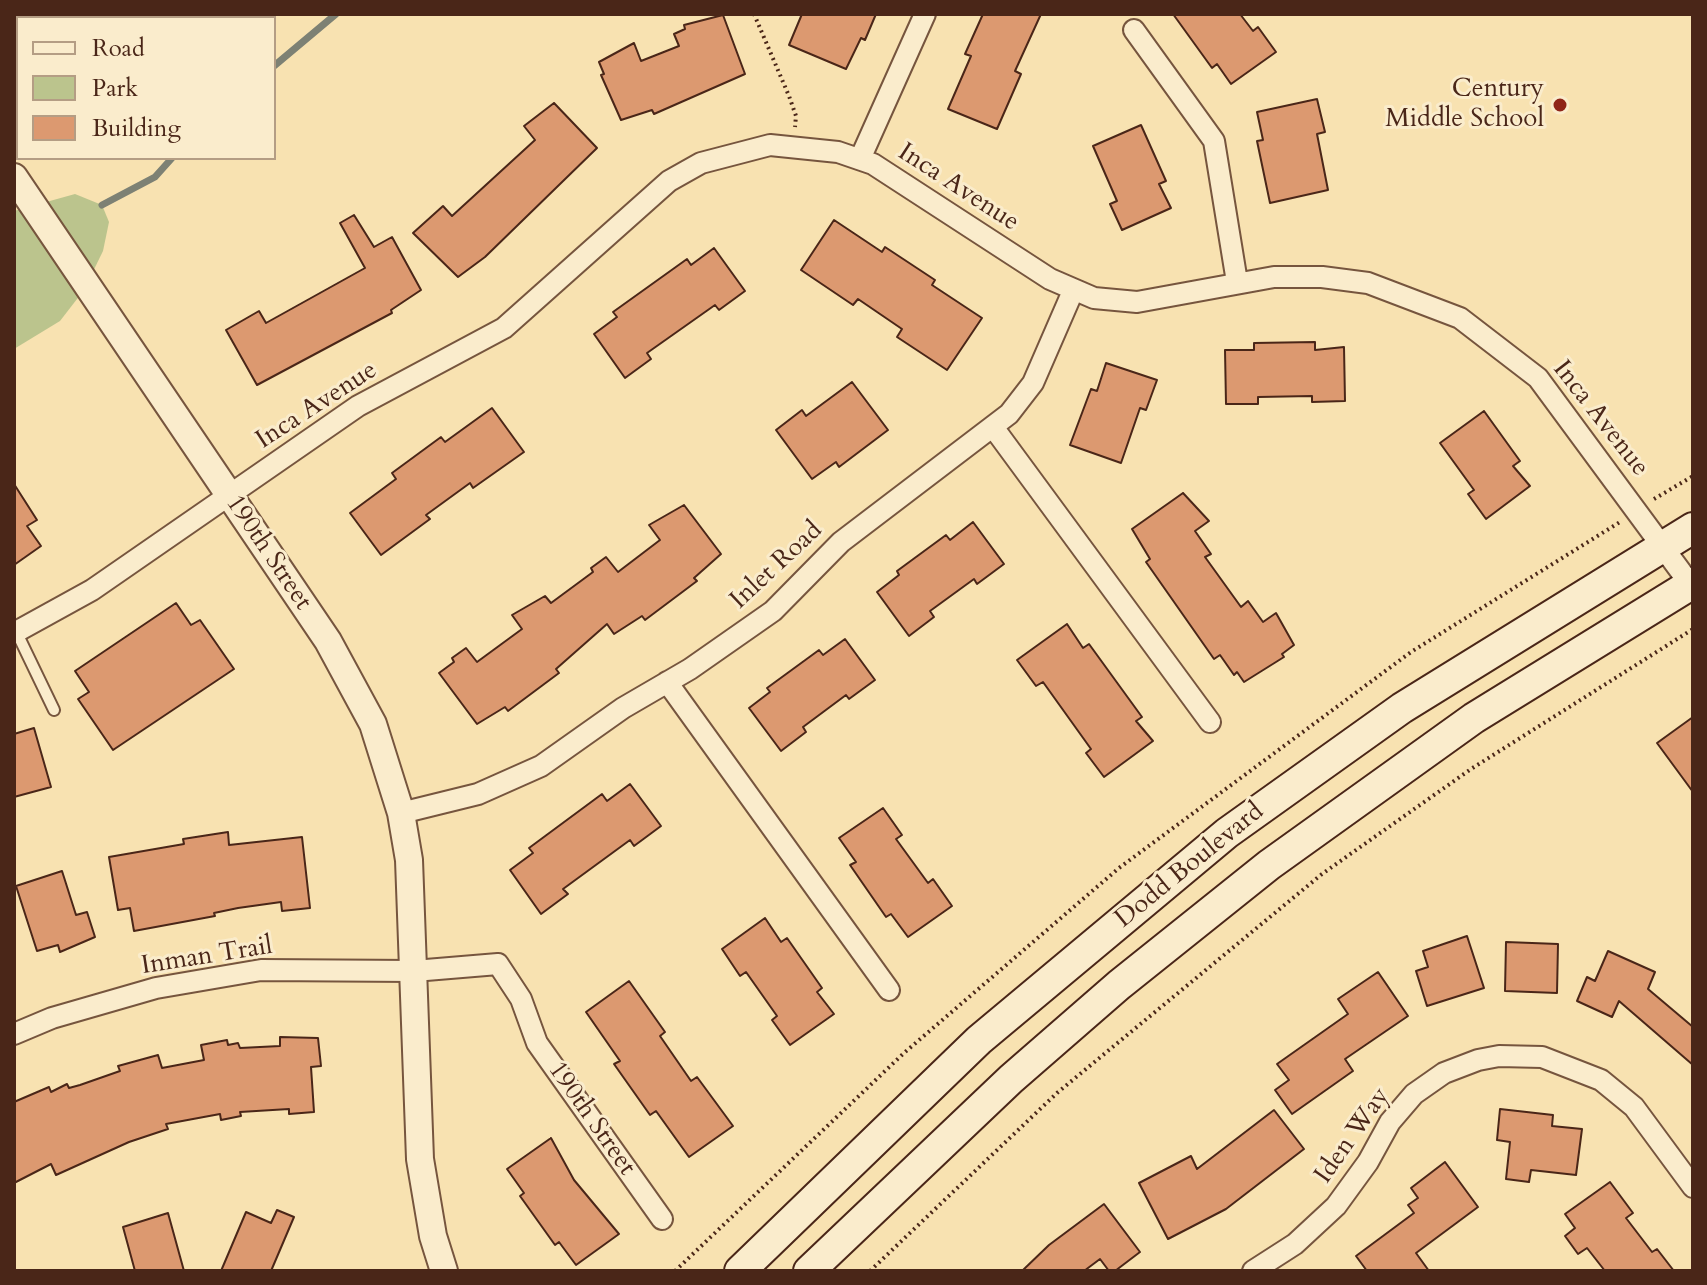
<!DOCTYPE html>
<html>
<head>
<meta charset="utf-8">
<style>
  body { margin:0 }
  #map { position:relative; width:1707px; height:1285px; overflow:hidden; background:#f8e2b1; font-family:Cardo,serif }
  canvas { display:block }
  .frame { position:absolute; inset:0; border:16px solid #4a2618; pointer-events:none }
  .legend { position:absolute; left:16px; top:16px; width:260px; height:144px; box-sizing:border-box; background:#faeccc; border:2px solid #b49d84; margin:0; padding:10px 14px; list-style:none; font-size:24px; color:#4a2618 }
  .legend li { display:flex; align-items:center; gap:16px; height:40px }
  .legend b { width:40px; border:2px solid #b49d84 }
</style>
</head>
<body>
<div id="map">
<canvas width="1707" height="1285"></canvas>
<div class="frame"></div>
<ul class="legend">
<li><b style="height:10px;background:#faeccc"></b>Road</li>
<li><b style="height:22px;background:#bbc48d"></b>Park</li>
<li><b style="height:22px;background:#dc9970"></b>Building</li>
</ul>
</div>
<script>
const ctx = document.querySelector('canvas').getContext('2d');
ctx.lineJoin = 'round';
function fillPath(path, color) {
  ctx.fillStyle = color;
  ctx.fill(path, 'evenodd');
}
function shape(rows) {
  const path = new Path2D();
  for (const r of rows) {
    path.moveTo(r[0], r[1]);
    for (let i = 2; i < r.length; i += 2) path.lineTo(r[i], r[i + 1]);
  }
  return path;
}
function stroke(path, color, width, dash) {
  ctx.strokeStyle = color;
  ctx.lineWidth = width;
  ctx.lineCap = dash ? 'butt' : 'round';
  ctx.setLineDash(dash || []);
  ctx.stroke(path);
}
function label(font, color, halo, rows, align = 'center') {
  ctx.font = font + ' Cardo,serif';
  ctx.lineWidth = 6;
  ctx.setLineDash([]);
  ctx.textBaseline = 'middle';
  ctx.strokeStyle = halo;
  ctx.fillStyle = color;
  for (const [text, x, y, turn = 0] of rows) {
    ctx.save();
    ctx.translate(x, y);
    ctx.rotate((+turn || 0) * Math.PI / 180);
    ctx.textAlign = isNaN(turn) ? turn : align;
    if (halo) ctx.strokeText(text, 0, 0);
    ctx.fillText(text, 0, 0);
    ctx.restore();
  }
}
fillPath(shape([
  [75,194,102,205,109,222,103,251,84,290,60,321,14,349,14,211]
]), '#bbc48d');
stroke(shape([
  [274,66,336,14],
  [102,205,155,177,172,158]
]), '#7d8174', 7);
const building = shape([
  [802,14,876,14,865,40,861,38,846,69,789,45,802,14],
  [983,14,1041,14,1015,71,1021,74,997,129,948,109,971,56,965,54,983,14],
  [1173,14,1240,14,1253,31,1258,27,1276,52,1231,84,1217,64,1212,68,1173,14],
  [723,15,745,74,654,114,652,110,621,120,601,75,604,74,599,62,634,43,641,61,679,46,674,34,685,29,684,25,723,15],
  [1317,99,1325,132,1317,134,1328,190,1270,203,1257,141,1263,140,1257,112,1317,99],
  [554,103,597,148,485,257,458,277,413,233,443,206,452,216,535,140,524,126,554,103],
  [1141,125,1166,181,1159,184,1171,208,1122,230,1110,204,1117,201,1093,146,1141,125],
  [354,215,374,247,392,237,421,290,391,310,392,313,257,385,226,330,259,311,266,323,365,268,340,223,354,215],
  [834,220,882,252,885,247,935,280,932,285,982,318,947,370,897,337,902,329,858,299,853,305,801,270,834,220],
  [714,248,745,291,719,310,715,305,647,353,651,359,625,378,594,334,617,317,613,312,687,259,691,265,714,248],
  [1315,342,1315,350,1344,347,1345,401,1312,402,1312,396,1258,397,1258,404,1226,404,1225,350,1254,350,1254,343,1315,342],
  [1106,363,1157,380,1146,410,1140,408,1121,463,1070,445,1091,389,1097,391,1106,363],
  [852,382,888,430,839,467,836,462,812,479,776,430,802,410,806,416,852,382],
  [492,408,524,452,473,488,470,483,426,515,430,519,381,555,350,513,396,479,392,473,441,437,445,442,492,408],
  [1484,411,1520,461,1513,466,1530,486,1486,519,1468,494,1474,490,1440,443,1484,411],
  [14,484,37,520,27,526,41,546,14,565,14,484],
  [1183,493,1209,521,1195,531,1211,554,1205,557,1241,607,1248,601,1263,622,1276,613,1294,645,1282,654,1284,657,1244,682,1237,672,1234,675,1220,655,1214,659,1146,562,1150,559,1132,529,1183,493],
  [684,505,721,554,694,578,697,581,645,620,642,616,614,634,607,624,556,669,559,673,508,711,505,707,477,724,439,673,454,662,452,658,466,648,477,662,522,629,512,615,545,596,551,603,593,572,591,568,606,557,618,572,660,540,649,525,684,505],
  [973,522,1004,564,977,584,974,579,930,611,934,617,909,636,877,592,899,575,897,571,946,535,950,540,973,522],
  [176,603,191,625,200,620,234,669,113,750,78,699,89,692,75,671,176,603],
  [1067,624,1083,648,1089,644,1142,717,1136,721,1153,741,1104,777,1086,753,1091,749,1043,682,1036,686,1017,660,1067,624],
  [845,639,875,680,849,699,846,695,803,727,806,732,781,751,749,708,770,692,767,688,819,650,823,655,845,639],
  [1693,717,1693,792,1657,743,1693,717],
  [34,728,51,787,14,797,14,734,34,728],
  [630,784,661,826,634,846,630,840,563,889,568,894,541,914,510,870,533,853,529,848,602,794,607,801,630,784],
  [883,808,902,835,896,839,928,883,933,879,952,906,908,937,891,914,886,917,850,865,856,862,839,838,883,808],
  [228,832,229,845,302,837,310,908,282,911,281,902,238,908,214,913,215,916,134,931,130,908,118,910,109,857,184,844,183,839,228,832],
  [62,871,76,915,87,912,95,937,60,952,58,945,37,951,16,886,62,871],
  [765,918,781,942,787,938,822,988,817,992,834,1014,790,1045,772,1020,777,1016,746,972,740,976,722,949,765,918],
  [1467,936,1484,988,1427,1006,1416,971,1428,967,1423,951,1467,936],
  [1506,942,1558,944,1557,993,1505,991,1506,942],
  [1608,951,1655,972,1648,989,1693,1027,1693,1065,1619,1001,1612,1017,1577,1001,1587,977,1595,981,1608,951],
  [1378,972,1408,1016,1345,1059,1353,1071,1292,1114,1275,1090,1289,1080,1277,1064,1348,1014,1338,999,1378,972],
  [629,981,665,1032,660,1036,691,1081,697,1077,733,1126,689,1157,656,1111,650,1115,614,1064,620,1061,586,1012,629,981],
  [280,1037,318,1038,321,1066,311,1067,314,1112,289,1114,289,1109,240,1112,241,1116,221,1120,220,1114,166,1124,168,1129,129,1142,56,1175,51,1164,14,1183,14,1102,49,1087,51,1092,67,1084,69,1088,80,1085,120,1071,118,1066,158,1055,162,1068,204,1060,201,1045,227,1040,228,1045,238,1043,240,1048,280,1046,280,1037],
  [1500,1109,1553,1115,1552,1126,1582,1129,1576,1175,1531,1170,1529,1182,1506,1179,1510,1142,1497,1140,1500,1109],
  [1274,1110,1304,1149,1226,1209,1168,1239,1139,1183,1191,1156,1197,1169,1274,1110],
  [551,1138,574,1180,619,1234,576,1265,559,1242,555,1245,520,1196,524,1193,507,1169,551,1138],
  [1445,1162,1478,1207,1416,1253,1429,1271,1367,1271,1356,1256,1414,1213,1408,1205,1418,1198,1411,1188,1445,1162],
  [1610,1182,1633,1213,1626,1218,1652,1252,1657,1249,1674,1271,1605,1271,1587,1248,1578,1254,1565,1236,1575,1228,1565,1214,1610,1182],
  [1104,1204,1140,1252,1115,1271,1109,1271,1100,1259,1084,1271,1022,1271,1049,1245,1104,1204],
  [277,1210,294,1217,271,1271,221,1271,246,1212,271,1223,277,1210],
  [168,1213,184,1271,135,1271,123,1227,168,1213]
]);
fillPath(building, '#dc9970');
stroke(building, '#4a2618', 2);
const service = shape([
  [16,631,54,710]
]);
const minor = shape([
  [1134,30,1214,141,1237,282],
  [860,159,925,14],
  [993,427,1210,722],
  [14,633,92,590,358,406,504,328,669,181,701,163,770,145,838,152,873,164,1050,279,1094,298,1137,302,1274,277,1322,277,1368,283,1460,318,1538,378,1693,588],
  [667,682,889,990],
  [401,813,478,794,541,766,623,708,690,669,773,611,841,542,1009,414,1033,383,1073,291],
  [14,1034,52,1018,156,988,261,970,414,971,498,964,521,999,537,1043,662,1219],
  [1253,1271,1295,1244,1336,1206,1368,1162,1390,1122,1414,1094,1444,1073,1478,1060,1499,1056,1542,1057,1601,1080,1634,1107,1693,1187]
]);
const tertiary = shape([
  [35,18,41,14],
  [14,33,18,30],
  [14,177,328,641,373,724,401,813,409,860,420,1159,433,1236,444,1271]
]);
const secondary = shape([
  [740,1271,979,1040,1227,833,1402,708,1693,528],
  [809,1271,1011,1079,1119,985,1269,865,1474,718,1693,583]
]);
stroke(service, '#76553e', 14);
stroke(minor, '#76553e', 24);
stroke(tertiary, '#76553e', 30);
stroke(secondary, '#4a2618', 34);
stroke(shape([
  [754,14,789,96,796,116,795,127],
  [126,18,133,14],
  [14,74,18,72],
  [1654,499,1693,476],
  [675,1271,904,1053,1119,868,1411,652,1620,522],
  [870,1271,1057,1093,1322,874,1471,769,1693,629]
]), '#4a2618', 4, [2, 4]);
stroke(service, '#faeccc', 10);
stroke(minor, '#faeccc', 20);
stroke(tertiary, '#faeccc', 26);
stroke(secondary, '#faeccc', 30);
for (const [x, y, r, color] of [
  [1560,105,8,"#8f2418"]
]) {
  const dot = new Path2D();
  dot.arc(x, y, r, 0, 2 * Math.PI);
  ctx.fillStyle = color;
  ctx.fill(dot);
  stroke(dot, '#faeccc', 3);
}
label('26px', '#4a2618', '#faeccc', [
  ["Century",1544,90],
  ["Middle School",1544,120]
], 'right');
label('26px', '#4a2618', '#faeccc', [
  ["Inca Avenue",958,188,33],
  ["Inca Avenue",317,406,-33],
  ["Inca Avenue",1600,419,52],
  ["190th Street",268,553,56],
  ["Inlet Road",777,566,-43],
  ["Dodd Boulevard",1190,866,-39],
  ["Inman Trail",207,957,-9],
  ["190th Street",591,1119,55],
  ["Iden Way",1353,1136,-55]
]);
</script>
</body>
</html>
